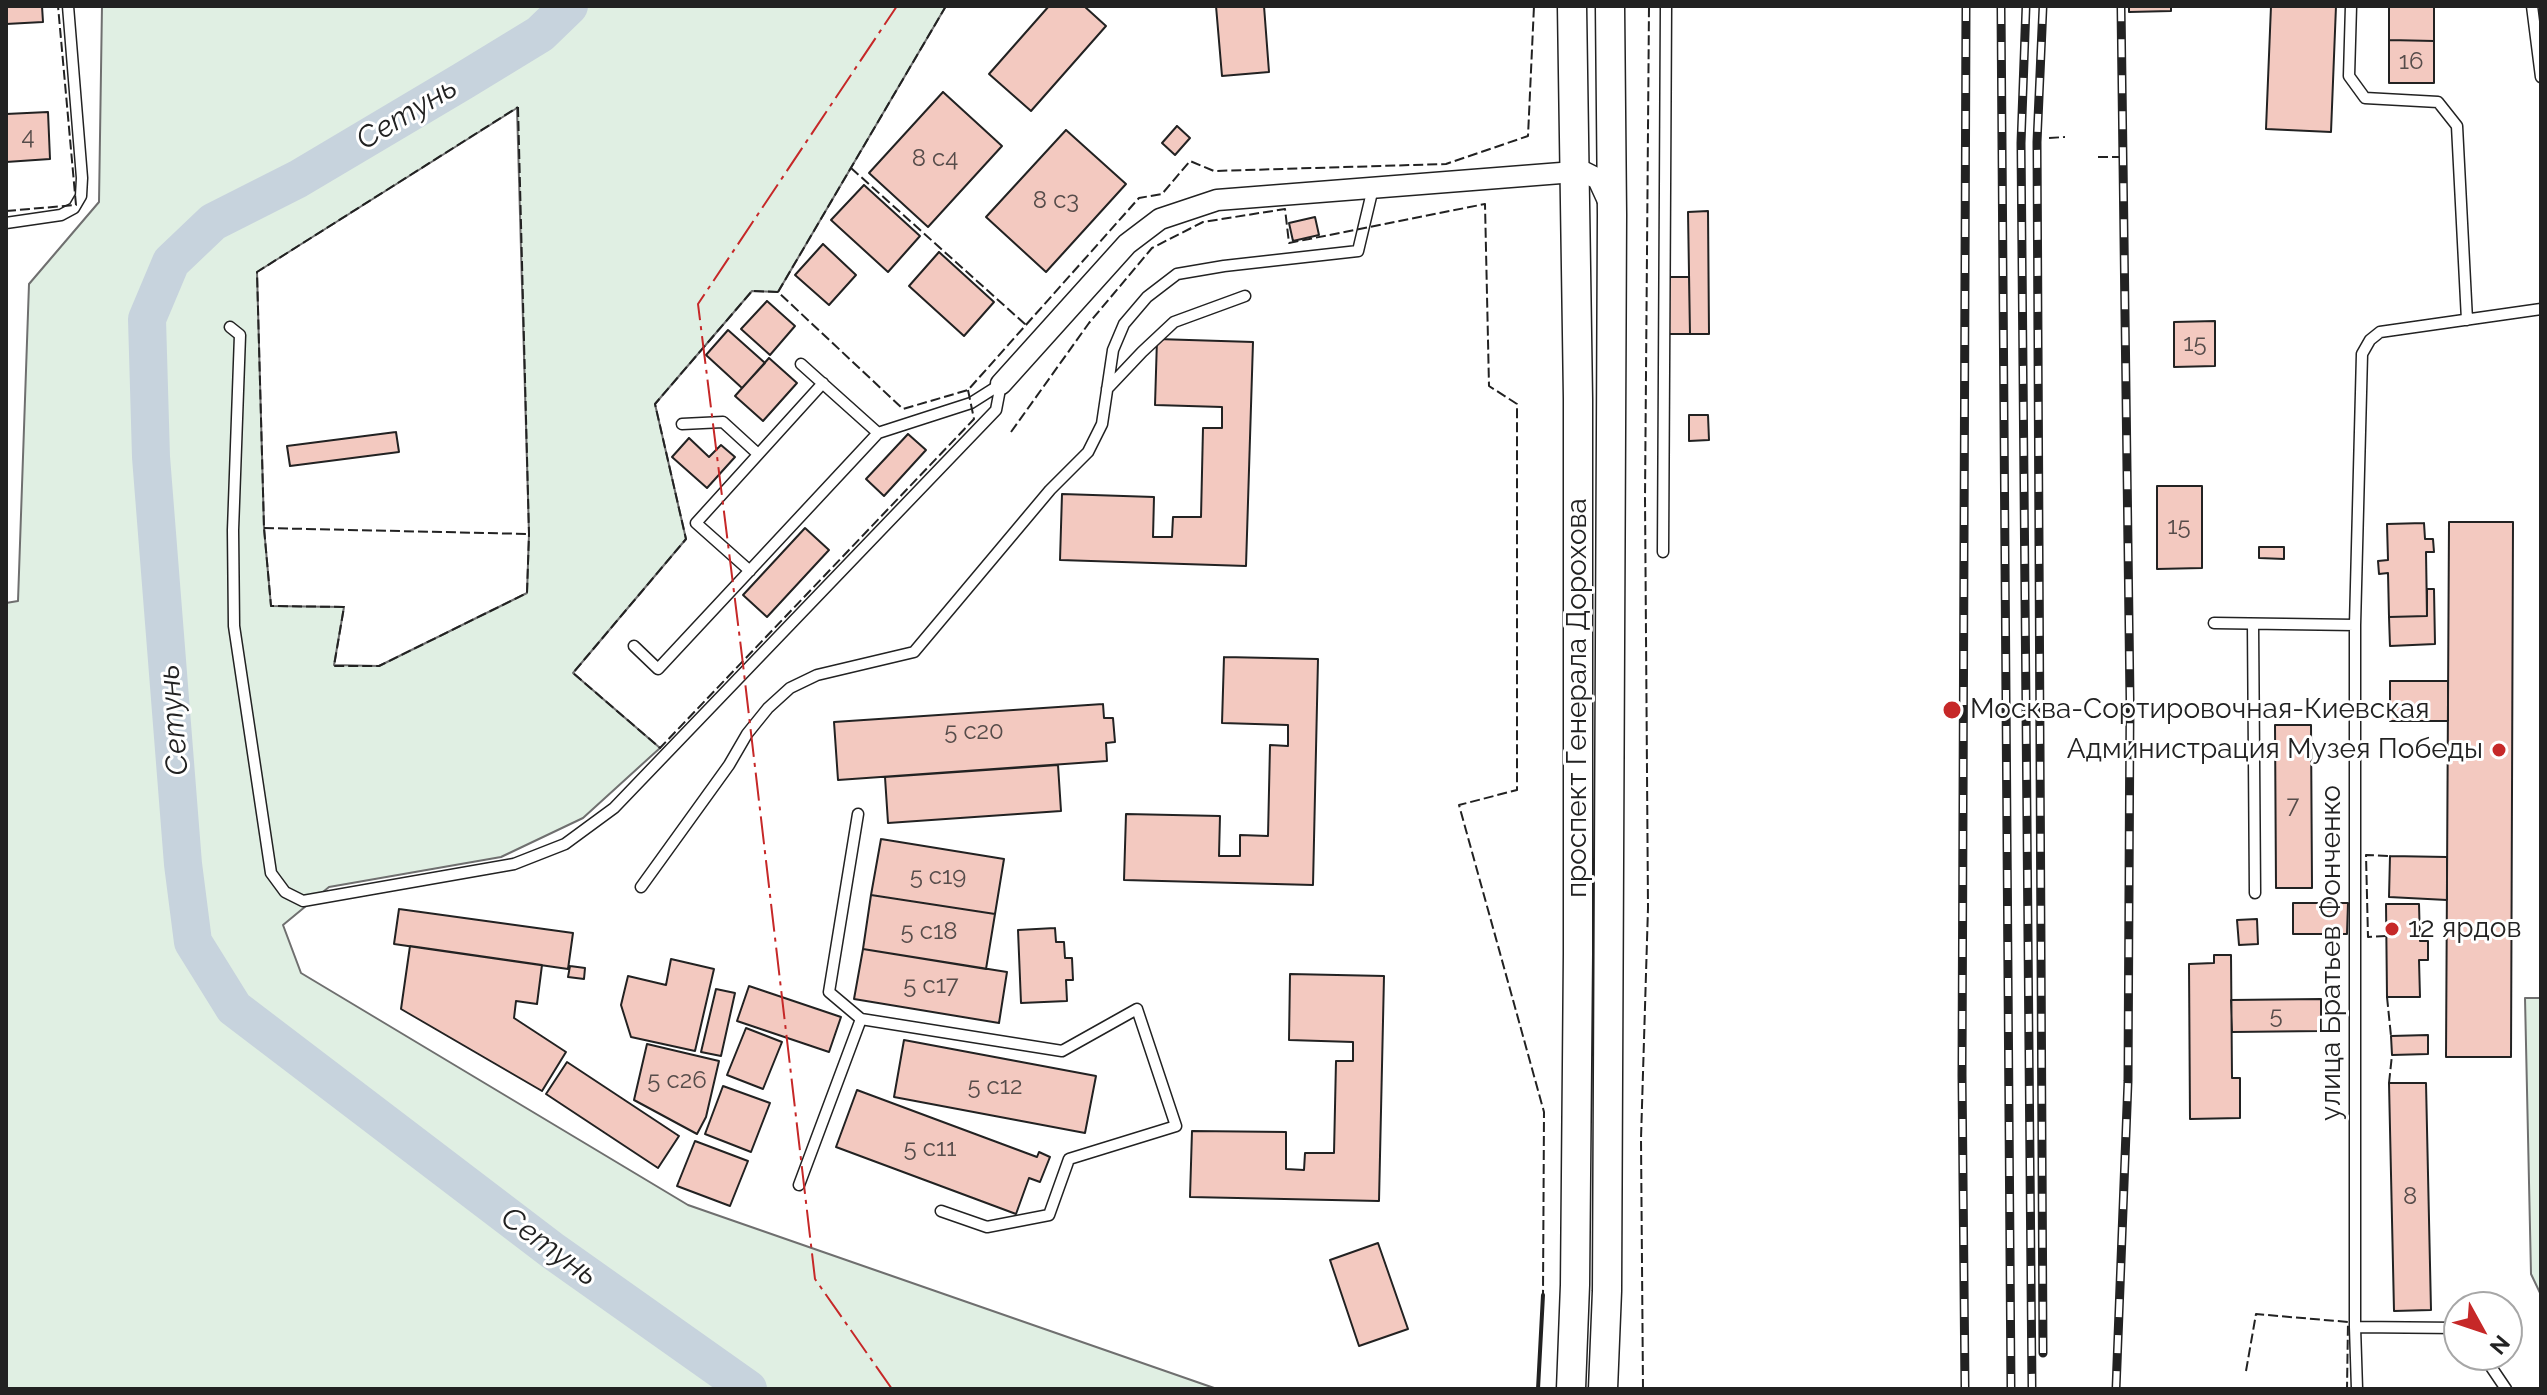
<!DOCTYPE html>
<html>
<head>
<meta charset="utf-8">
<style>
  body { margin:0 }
  #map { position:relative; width:2547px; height:1395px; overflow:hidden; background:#fff; font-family:Raleway,sans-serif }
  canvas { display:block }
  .frame { position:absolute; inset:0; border:8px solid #222; pointer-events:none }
  .north { position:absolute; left:2443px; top:1291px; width:80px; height:80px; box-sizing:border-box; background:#fff; border:2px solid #a7a7a7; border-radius:50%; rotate:130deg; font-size:22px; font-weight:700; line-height:32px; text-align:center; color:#222 }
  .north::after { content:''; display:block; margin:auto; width:28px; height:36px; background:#c62828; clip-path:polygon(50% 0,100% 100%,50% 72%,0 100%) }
</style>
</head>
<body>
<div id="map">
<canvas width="2547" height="1395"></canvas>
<div class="frame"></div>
<div class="north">N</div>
</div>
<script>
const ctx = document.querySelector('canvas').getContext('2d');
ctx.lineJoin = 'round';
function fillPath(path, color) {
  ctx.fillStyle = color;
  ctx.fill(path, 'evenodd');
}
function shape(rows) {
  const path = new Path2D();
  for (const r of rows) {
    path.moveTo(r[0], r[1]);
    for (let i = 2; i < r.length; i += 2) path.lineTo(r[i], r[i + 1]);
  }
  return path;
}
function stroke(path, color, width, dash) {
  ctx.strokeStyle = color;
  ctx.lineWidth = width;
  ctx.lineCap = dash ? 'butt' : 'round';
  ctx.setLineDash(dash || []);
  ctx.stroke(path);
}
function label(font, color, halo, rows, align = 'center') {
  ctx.font = font + ' Raleway,sans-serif';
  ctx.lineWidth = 6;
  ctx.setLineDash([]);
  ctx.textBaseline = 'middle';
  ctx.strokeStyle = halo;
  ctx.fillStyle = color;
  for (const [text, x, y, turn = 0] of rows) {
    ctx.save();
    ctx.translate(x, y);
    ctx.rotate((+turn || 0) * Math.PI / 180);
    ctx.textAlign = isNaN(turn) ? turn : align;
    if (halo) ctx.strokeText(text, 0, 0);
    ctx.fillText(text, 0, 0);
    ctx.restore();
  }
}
const green = shape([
  [102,6,946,6,778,292,752,291,655,404,686,539,573,673,660,748,583,818,501,857,329,887,283,925,301,973,688,1205,1217,1389,6,1389,6,603,18,601,29,284,99,202,102,6],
  [517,108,529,534,527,593,379,666,334,665,344,607,271,606,264,528,257,272,517,108],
  [2525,998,2541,998,2541,1295,2531,1274,2525,998]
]);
fillPath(green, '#e0efe3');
stroke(green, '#6f6f6f', 2);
stroke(shape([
  [569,6,540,34,463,81,298,179,213,222,171,262,147,319,151,457,183,864,193,942,234,1008,553,1251,748,1389]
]), '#c7d3dd', 38);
const building = shape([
  [6,6,42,6,43,22,6,24,6,6],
  [1049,6,1084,6,1106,26,1031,111,989,74,1049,6],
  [1216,6,1264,6,1269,72,1222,76,1216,6],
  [2129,6,2171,6,2171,11,2129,12,2129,6],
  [2271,6,2336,6,2331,132,2266,129,2271,6],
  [2389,6,2434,6,2434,41,2389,40,2389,6],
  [2389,40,2434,41,2434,83,2389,83,2389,40],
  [943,92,1002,146,928,227,869,173,943,92],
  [48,112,50,159,6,162,6,114,48,112],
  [1177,126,1190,138,1175,155,1162,143,1177,126],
  [1066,130,1126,184,1046,272,986,217,1066,130],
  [864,185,920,236,888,272,831,220,864,185],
  [1708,211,1709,334,1690,334,1688,212,1708,211],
  [1315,217,1319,235,1293,241,1289,223,1315,217],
  [823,244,856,275,829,305,795,275,823,244],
  [939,252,994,302,964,336,909,286,939,252],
  [1669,277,1689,277,1690,334,1669,334,1669,277],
  [767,301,795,326,770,355,741,329,767,301],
  [2215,321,2215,366,2174,367,2174,322,2215,321],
  [728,330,765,363,742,388,706,355,728,330],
  [1157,339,1253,342,1246,566,1060,560,1062,494,1154,497,1153,537,1172,537,1173,517,1201,517,1203,428,1222,428,1222,407,1155,405,1157,339],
  [769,358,797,383,763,421,735,396,769,358],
  [1689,415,1708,415,1709,440,1689,441,1689,415],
  [396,432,399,452,290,466,287,446,396,432],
  [908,434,926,450,884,496,866,479,908,434],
  [689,438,709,457,721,445,735,457,707,488,672,457,689,438],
  [2157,486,2202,486,2202,568,2157,569,2157,486],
  [2449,522,2513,522,2511,1057,2446,1057,2449,522],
  [2424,523,2425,539,2433,539,2434,552,2426,552,2427,616,2389,617,2388,573,2379,574,2378,561,2388,560,2387,524,2424,523],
  [805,528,829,550,767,617,743,595,805,528],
  [2259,547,2284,547,2284,559,2259,558,2259,547],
  [2427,589,2434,589,2435,644,2390,646,2389,617,2427,616,2427,589],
  [1224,657,1318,659,1313,885,1124,880,1126,814,1220,816,1219,856,1240,856,1240,835,1268,836,1270,745,1288,746,1288,725,1222,723,1224,657],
  [2390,681,2448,681,2448,721,2390,721,2390,681],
  [1103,704,1104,718,1113,718,1115,742,1106,743,1107,761,838,780,834,722,1103,704],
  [2275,725,2311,725,2312,888,2276,888,2275,725],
  [1058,765,1061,811,888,823,885,777,1058,765],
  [881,839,1004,859,995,914,871,895,881,839],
  [2390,856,2447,857,2447,900,2389,897,2390,856],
  [871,895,995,914,986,969,863,949,871,895],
  [2293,903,2348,903,2347,934,2293,934,2293,903],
  [2386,904,2419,904,2420,941,2428,941,2428,960,2419,960,2420,997,2387,997,2386,904],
  [399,909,573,933,568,969,394,944,399,909],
  [2257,919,2258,944,2239,945,2237,920,2257,919],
  [1055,928,1056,942,1064,942,1065,958,1072,958,1073,980,1066,980,1067,1001,1021,1003,1018,930,1055,928],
  [410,946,542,965,537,1004,516,1001,514,1018,566,1052,542,1091,401,1009,410,946],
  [863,949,1007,972,999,1023,854,999,863,949],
  [2214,955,2231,955,2232,1078,2240,1078,2240,1118,2190,1119,2189,964,2214,963,2214,955],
  [671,959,714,969,695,1051,631,1037,621,1005,628,976,666,985,671,959],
  [570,966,585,968,584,979,568,977,570,966],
  [1290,974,1384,976,1379,1201,1190,1197,1192,1131,1286,1132,1286,1169,1304,1170,1305,1153,1334,1153,1336,1061,1353,1061,1353,1042,1289,1040,1290,974],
  [749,986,841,1017,829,1052,737,1021,749,986],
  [716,989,735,993,721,1056,701,1052,716,989],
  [2321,999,2321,1031,2232,1032,2231,1000,2321,999],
  [746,1028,782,1042,763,1089,727,1075,746,1028],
  [2428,1035,2428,1054,2392,1055,2391,1036,2428,1035],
  [904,1040,1096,1076,1085,1133,894,1097,904,1040],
  [647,1044,719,1061,706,1117,697,1134,634,1100,647,1044],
  [567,1062,679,1136,658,1168,546,1094,567,1062],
  [2389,1083,2426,1083,2431,1310,2394,1311,2389,1083],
  [723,1086,770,1103,751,1152,705,1134,723,1086],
  [857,1090,1037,1157,1039,1152,1050,1157,1040,1182,1029,1178,1016,1214,836,1147,857,1090],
  [695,1141,748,1161,730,1206,677,1186,695,1141],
  [1378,1243,1408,1329,1359,1346,1330,1260,1378,1243]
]);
fillPath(building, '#f3c9c0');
stroke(building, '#222', 2);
const service = shape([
  [2351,6,2349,76,2365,98,2438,102,2457,126,2467,320],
  [2532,6,2541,77],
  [6,223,61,215,74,208,81,196,82,178,68,6],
  [230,327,240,335,233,530,234,626,271,873,285,892,303,901,514,864,565,844,614,808,996,410,1001,384],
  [801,364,878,433,971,403,1001,384],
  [1107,389,1142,352,1174,322,1245,296],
  [682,424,723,422,758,454],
  [1663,552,1666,6],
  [750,571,696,523,823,383],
  [2214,623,2355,625],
  [2253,624,2255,893],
  [634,646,658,669,878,433],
  [858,814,829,992,861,1019,1062,1051,1137,1009,1176,1126,1069,1159,1049,1215,987,1227,941,1211],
  [641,887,729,765,747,734,768,708,790,688,817,675,914,652,1050,490,1088,452,1102,424,1113,350,1124,324,1147,297,1177,274,1224,266,1358,251,1373,188],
  [799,1185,861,1019],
  [2355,1327,2459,1328],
  [2483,1355,2506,1389],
  [2357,1389,2355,1327,2355,625,2362,354,2370,340,2380,332,2541,309]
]);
const minor = shape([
  [1001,384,1127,244,1160,219,1217,200,1574,172,1584,172,1598,179,1609,203]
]);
const secondary = shape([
  [1571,1389,1575,1285,1578,954,1578,399,1572,6],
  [1603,1389,1607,1291,1612,215,1610,6]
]);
stroke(service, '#222', 13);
stroke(minor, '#222', 23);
stroke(secondary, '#222', 31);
stroke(service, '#fff', 10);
stroke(minor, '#fff', 20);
stroke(secondary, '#fff', 28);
const rail = shape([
  [2001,6,2011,1389],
  [2026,6,2021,143,2032,1389],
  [2043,6,2037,142,2043,1353],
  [1965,1389,1962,1075,1966,6],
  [2116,1389,2128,1081,2130,700,2121,6]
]);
stroke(rail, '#222', 9);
stroke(rail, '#fff', 6, [18]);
stroke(shape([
  [518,107,529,534,527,593,379,666,334,666,344,607,271,606,264,528,257,272,518,107],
  [2049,138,2065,137],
  [2098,157,2119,157],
  [851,168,1026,325],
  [6,211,76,205,58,6],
  [778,292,946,6],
  [968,390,974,419,660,748,573,673,686,539,655,404,752,291,778,292,903,409,968,390,1139,198,1162,194,1190,161,1214,171,1446,164,1528,136,1534,6],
  [1011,432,1089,323,1152,248,1203,222,1285,209,1289,243,1485,204,1489,386,1517,404,1517,790,1459,805,1544,1112,1543,1295,1538,1389],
  [264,528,529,534],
  [2386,936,2368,937,2366,855,2390,856],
  [2387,997,2391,1036],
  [2389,1083,2392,1055],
  [2246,1371,2256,1314,2348,1322,2347,1389],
  [1643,1389,1641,1139,1648,908,1645,498,1649,6]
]), '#222', 2, [10, 4]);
stroke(shape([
  [1538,1389,1543,1295]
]), '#222', 4);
stroke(shape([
  [892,1389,815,1279,742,656,698,304,897,6]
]), '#c62828', 2, [28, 6, 4, 6]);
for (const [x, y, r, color] of [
  [1952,710,10,"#c62828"],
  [2499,750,8,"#c62828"],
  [2392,929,8,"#c62828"]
]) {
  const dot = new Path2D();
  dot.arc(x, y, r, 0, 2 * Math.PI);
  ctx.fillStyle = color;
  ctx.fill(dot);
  stroke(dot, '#fff', 3);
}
label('24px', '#564c4a', null, [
  ["16",2411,62],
  ["4",28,137],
  ["8 с4",935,159],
  ["8 с3",1056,201],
  ["15",2195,344],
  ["15",2179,527],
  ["5 с20",974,732],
  ["7",2293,806],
  ["5 с19",938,877],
  ["5 с18",929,932],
  ["5 с17",931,986],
  ["5",2276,1016],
  ["5 с26",677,1081],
  ["5 с12",995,1087],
  ["5 с11",930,1149],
  ["8",2410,1197]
]);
label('28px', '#222', '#fff', [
  ["проспект Генерала Дорохова",1578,698,-90],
  ["улица Братьев Фонченко",2332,953,-90]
]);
label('28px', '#222', '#fff', [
  ["Москва-Сортировочная-Киевская",1970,710],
  ["Администрация Музея Победы",2483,750,"right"],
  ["12 ярдов",2408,929]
], 'left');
label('italic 30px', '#222', '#fff', [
  ["Сетунь",407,114,-31],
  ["Сетунь",174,720,-95],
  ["Сетунь",549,1247,36]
]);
</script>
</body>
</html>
